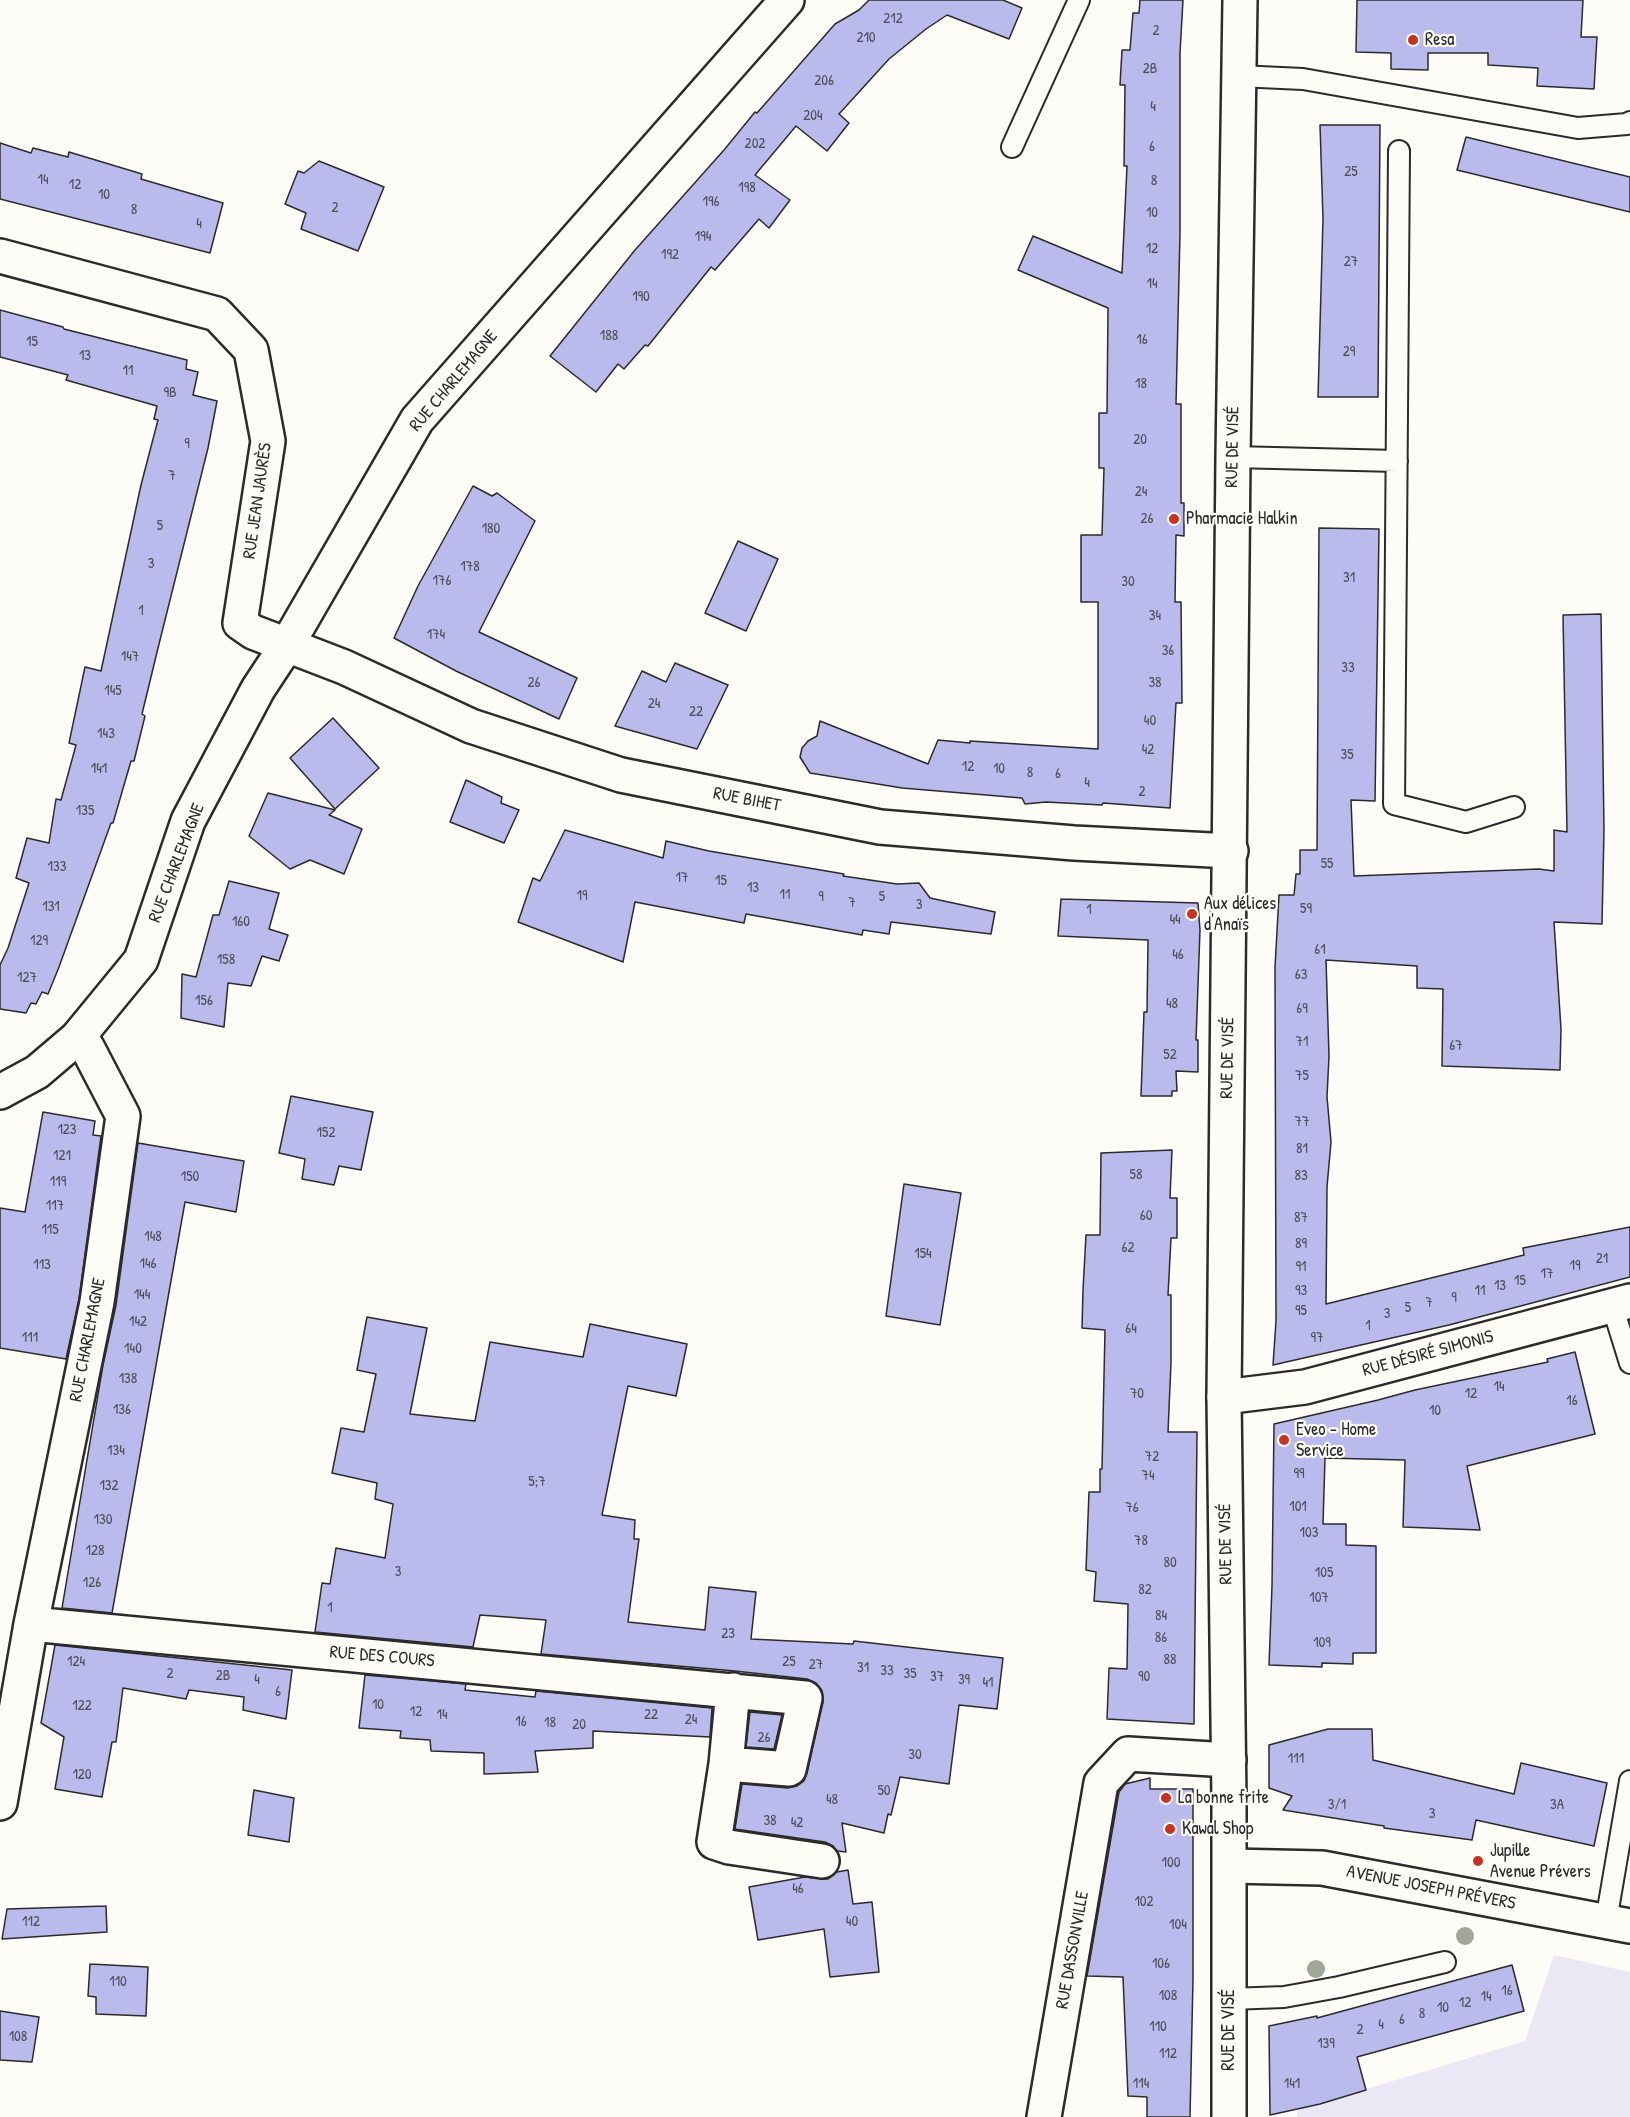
<!DOCTYPE html>
<html>
<head>
<meta charset="utf-8">
<style>
  body { margin:0 }
  canvas { display:block; background:#fdfcf7 }
</style>
</head>
<body>
<canvas width="1630" height="2117"></canvas>
<script>
const ctx = document.querySelector('canvas').getContext('2d');
ctx.lineJoin = 'round';
function fillPath(path, color) {
  ctx.fillStyle = color;
  ctx.fill(path, 'evenodd');
}
function shape(rows) {
  const path = new Path2D();
  for (const r of rows) {
    path.moveTo(r[0], r[1]);
    for (let i = 2; i < r.length; i += 2) path.lineTo(r[i], r[i + 1]);
  }
  return path;
}
function stroke(path, color, width, dash) {
  ctx.strokeStyle = color;
  ctx.lineWidth = width;
  ctx.lineCap = dash ? 'butt' : 'round';
  ctx.setLineDash(dash || []);
  ctx.stroke(path);
}
function label(font, color, halo, rows, align = 'center') {
  ctx.font = font + ' "Patrick Hand",sans-serif';
  ctx.lineWidth = 4.5;
  ctx.setLineDash([]);
  ctx.textBaseline = 'middle';
  ctx.strokeStyle = halo;
  ctx.fillStyle = color;
  for (const [text, x, y, turn = 0] of rows) {
    ctx.save();
    ctx.translate(x, y);
    ctx.rotate((+turn || 0) * Math.PI / 180);
    ctx.textAlign = isNaN(turn) ? turn : align;
    if (halo) ctx.strokeText(text, 0, 0);
    ctx.fillText(text, 0, 0);
    ctx.restore();
  }
}
fillPath(shape([
  [1554,1955,1630,1972,1630,2117,1297,2117,1297,2110,1525,2041]
]), '#e9e8f4');
const building = shape([
  [869,0,1003,0,1022,8,1009,39,947,15,926,29,889,59,839,114,849,123,827,151,796,126,755,175,790,200,769,228,759,219,715,270,711,267,648,346,645,345,624,369,618,364,596,392,550,356,635,250,724,150,755,112,757,113,835,24,859,10,869,0],
  [1140,0,1183,0,1180,53,1180,233,1176,404,1181,404,1181,503,1184,503,1184,536,1176,535,1175,602,1181,602,1182,703,1176,703,1170,808,1103,803,1102,805,1046,802,1025,804,1022,798,902,788,810,773,800,757,802,748,808,741,817,736,820,721,928,764,938,740,970,743,970,741,1098,749,1098,602,1081,602,1081,535,1102,535,1104,468,1099,468,1099,413,1107,413,1108,308,1018,270,1033,236,1122,273,1127,166,1124,166,1125,85,1120,85,1122,50,1130,50,1133,13,1139,13,1140,0],
  [1357,0,1583,0,1581,37,1597,37,1594,89,1537,86,1538,68,1488,65,1488,53,1428,53,1428,70,1391,69,1391,53,1356,52,1357,0],
  [1320,125,1380,125,1378,397,1318,397,1323,219,1320,125],
  [1466,137,1630,177,1630,212,1457,170,1466,137],
  [0,143,31,153,33,148,68,157,69,152,142,174,141,179,223,203,210,253,0,199,0,143],
  [319,161,384,187,358,251,301,229,306,213,285,204,298,171,304,173,319,161],
  [0,310,63,327,64,329,187,360,186,369,198,372,193,395,217,401,208,448,159,644,142,714,145,716,134,761,131,761,113,823,111,823,59,967,48,994,42,992,36,1004,31,1003,26,1013,0,1009,0,965,8,948,29,883,16,878,27,838,49,843,56,799,61,800,76,745,69,743,85,667,101,671,141,485,158,420,154,419,157,406,66,380,68,375,0,357,0,310],
  [473,486,492,496,497,493,535,521,479,632,577,678,559,719,456,671,394,638,418,586,473,486],
  [1319,528,1379,529,1375,801,1351,800,1354,876,1539,869,1554,871,1554,830,1567,832,1563,615,1601,614,1604,831,1602,924,1554,922,1561,1029,1560,1070,1442,1066,1443,989,1417,988,1417,966,1326,960,1329,1056,1327,1097,1331,1142,1327,1187,1326,1304,1524,1255,1523,1248,1630,1227,1630,1277,1449,1325,1273,1365,1276,1321,1275,967,1279,895,1294,895,1296,874,1300,874,1300,850,1317,850,1319,528],
  [738,541,778,559,746,631,705,613,738,541],
  [675,663,728,685,697,749,615,726,642,671,666,682,675,663],
  [333,718,379,768,335,809,290,758,333,718],
  [466,780,502,797,501,803,519,810,504,843,450,822,466,780],
  [268,793,335,810,329,815,362,829,344,874,310,860,290,869,249,836,268,793],
  [565,830,663,858,666,841,709,851,844,874,843,876,897,884,919,883,930,898,995,912,991,934,891,922,889,934,863,930,862,935,746,914,744,923,635,902,623,962,518,922,533,878,540,881,565,830],
  [229,881,279,893,269,929,288,935,279,961,262,956,251,986,228,983,224,1027,181,1018,182,974,196,977,213,915,219,915,229,881],
  [1061,899,1198,903,1200,930,1196,1040,1198,1040,1198,1072,1176,1071,1177,1091,1172,1091,1172,1096,1141,1096,1144,1012,1147,1012,1148,940,1058,936,1061,899],
  [291,1096,373,1112,361,1170,339,1166,334,1185,302,1179,305,1159,279,1153,291,1096],
  [43,1112,95,1121,93,1135,101,1136,79,1299,66,1359,0,1348,0,1208,25,1212,43,1112],
  [138,1143,244,1161,236,1212,185,1202,112,1613,62,1608,103,1365,116,1305,138,1143],
  [1172,1150,1170,1198,1177,1198,1177,1238,1171,1238,1168,1295,1171,1295,1171,1363,1168,1432,1197,1432,1194,1724,1107,1719,1109,1668,1127,1669,1128,1604,1094,1601,1096,1572,1086,1570,1089,1492,1100,1492,1100,1469,1102,1469,1105,1330,1082,1328,1083,1290,1086,1235,1100,1235,1101,1153,1172,1150],
  [904,1184,961,1193,940,1325,886,1316,904,1184],
  [367,1317,427,1328,410,1414,475,1421,490,1342,583,1357,590,1324,687,1344,676,1396,628,1386,602,1515,635,1520,634,1539,639,1539,628,1622,705,1630,709,1587,756,1592,751,1639,853,1644,854,1641,1003,1658,997,1709,959,1705,949,1784,900,1777,891,1815,888,1814,884,1833,842,1823,846,1852,837,1851,833,1846,825,1842,735,1829,742,1784,788,1788,797,1786,804,1781,807,1773,823,1702,822,1691,816,1683,807,1679,735,1671,541,1654,546,1620,480,1615,473,1647,315,1632,322,1583,330,1584,336,1548,385,1558,393,1504,375,1499,377,1483,332,1473,341,1428,364,1432,376,1374,357,1370,367,1317],
  [1575,1352,1595,1434,1467,1466,1480,1530,1403,1527,1405,1460,1325,1458,1323,1524,1346,1524,1346,1545,1376,1546,1376,1653,1353,1653,1353,1664,1322,1663,1322,1667,1269,1665,1272,1586,1274,1424,1378,1400,1415,1390,1548,1362,1547,1359,1575,1352],
  [55,1645,292,1670,286,1719,243,1710,244,1697,189,1690,186,1699,123,1688,116,1742,112,1742,102,1797,55,1789,64,1737,41,1723,55,1645],
  [365,1675,466,1684,465,1690,535,1697,536,1691,712,1708,710,1737,593,1731,593,1748,535,1751,538,1772,484,1774,484,1753,431,1751,430,1740,400,1738,401,1731,359,1728,365,1675],
  [750,1712,782,1715,774,1749,746,1747,750,1712],
  [1328,1729,1372,1729,1373,1760,1514,1794,1521,1763,1607,1783,1594,1846,1476,1820,1472,1840,1384,1828,1384,1826,1283,1810,1292,1796,1269,1788,1269,1745,1328,1729],
  [1150,1778,1150,1789,1193,1789,1193,1978,1190,2117,1147,2117,1147,2097,1128,2096,1123,1977,1087,1976,1119,1792,1125,1784,1150,1778],
  [254,1790,294,1798,289,1842,248,1835,254,1790],
  [848,1870,853,1904,872,1902,879,1972,830,1977,824,1929,758,1940,749,1887,805,1877,828,1879,837,1872,848,1870],
  [106,1906,107,1932,2,1939,7,1909,106,1906],
  [90,1964,148,1967,146,2016,96,2014,96,1997,88,1996,90,1964],
  [1512,1965,1524,2011,1357,2057,1366,2090,1320,2104,1270,2115,1269,2026,1317,2016,1317,2018,1512,1965],
  [0,2011,39,2017,32,2062,0,2060,0,2011]
]);
fillPath(building, '#babaec');
stroke(building, '#2b2b2b', 1.5);
const lane = shape([
  [1238,76,1303,79,1578,128,1627,124,1630,122],
  [1012,147,1079,0],
  [1399,151,1394,804,1466,822,1514,807],
  [1233,457,1397,461],
  [1612,1305,1630,1363],
  [1606,1921,1630,1781],
  [1230,1999,1284,1997,1339,1987,1445,1962]
]);
const street = shape([
  [0,256,217,314,251,350,268,441,240,623,253,632,344,667,471,726,621,775,880,827,1074,843,1231,851],
  [1224,1397,1305,1387,1630,1301],
  [31,1624,805,1698,789,1769,726,1764],
  [733,1690,726,1764,714,1842,729,1847,822,1861],
  [0,1803,31,1624,97,1302,123,1116,87,1047,77,1038],
  [1230,1866,1322,1868,1630,1926],
  [1044,2117,1101,1783,1128,1754,1229,1760]
]);
const secondary = shape([
  [0,1092,37,1072,77,1038,141,960,188,821,258,689,287,645,417,420,787,0],
  [1229,2117,1229,1801,1224,1397,1233,457,1240,0]
]);
stroke(lane, '#2b2b2b', 24);
stroke(street, '#2b2b2b', 38);
stroke(secondary, '#2b2b2b', 38);
stroke(lane, '#fdfcf7', 20);
stroke(street, '#fdfcf7', 33);
stroke(secondary, '#fdfcf7', 33);
ctx.fillStyle = '#a0a698';
for (const [x, y] of [
  [1465,1936],
  [1316,1969]
]) {
  ctx.beginPath();
  ctx.arc(x, y, 9, 0, 2 * Math.PI);
  ctx.fill();
}
for (const [x, y, r, color] of [
  [1413,40,6,"#c8321e"],
  [1174,519,6,"#c8321e"],
  [1192,914,6,"#c8321e"],
  [1284,1440,6,"#c8321e"],
  [1166,1798,6,"#c8321e"],
  [1170,1829,6,"#c8321e"],
  [1478,1861,6,"#c8321e"]
]) {
  const dot = new Path2D();
  dot.arc(x, y, r, 0, 2 * Math.PI);
  ctx.fillStyle = color;
  ctx.fill(dot);
  stroke(dot, '#fdfcf7', 2);
}
label('15px', '#4f4f5b', null, [
  ["212",893,19],
  ["2",1156,31],
  ["210",866,38],
  ["2B",1150,69],
  ["206",824,81],
  ["4",1153,107],
  ["204",813,116],
  ["202",755,144],
  ["6",1152,147],
  ["25",1351,172],
  ["14",43,180],
  ["8",1154,181],
  ["12",75,185],
  ["198",747,188],
  ["10",104,195],
  ["196",711,202],
  ["2",335,208],
  ["8",134,210],
  ["10",1152,213],
  ["4",199,224],
  ["194",703,237],
  ["12",1152,249],
  ["192",670,255],
  ["27",1351,262],
  ["14",1152,284],
  ["190",641,297],
  ["188",609,336],
  ["16",1142,340],
  ["15",32,342],
  ["29",1349,352],
  ["13",85,356],
  ["11",128,371],
  ["18",1141,384],
  ["9B",170,393],
  ["20",1140,440],
  ["9",187,444],
  ["7",172,476],
  ["24",1141,492],
  ["26",1147,519],
  ["5",160,526],
  ["180",491,529],
  ["3",151,564],
  ["178",470,567],
  ["31",1349,578],
  ["176",442,581],
  ["30",1128,582],
  ["1",141,611],
  ["34",1155,616],
  ["174",436,635],
  ["36",1168,651],
  ["147",130,657],
  ["33",1348,668],
  ["26",534,683],
  ["38",1155,683],
  ["145",113,691],
  ["24",654,704],
  ["22",696,712],
  ["40",1150,721],
  ["143",106,734],
  ["42",1148,750],
  ["35",1347,755],
  ["12",968,767],
  ["141",99,769],
  ["10",999,769],
  ["8",1030,773],
  ["6",1058,774],
  ["4",1087,783],
  ["2",1142,792],
  ["135",85,811],
  ["55",1327,864],
  ["133",57,867],
  ["17",682,878],
  ["15",721,881],
  ["13",753,888],
  ["11",785,895],
  ["19",582,896],
  ["9",821,897],
  ["5",882,897],
  ["7",852,903],
  ["3",919,905],
  ["131",51,907],
  ["59",1306,909],
  ["1",1089,910],
  ["44",1175,920],
  ["160",241,922],
  ["129",39,941],
  ["61",1320,950],
  ["46",1178,955],
  ["158",226,960],
  ["63",1301,975],
  ["127",27,978],
  ["156",204,1001],
  ["48",1172,1004],
  ["69",1302,1009],
  ["71",1302,1042],
  ["67",1456,1046],
  ["52",1170,1055],
  ["75",1302,1076],
  ["77",1302,1122],
  ["123",67,1130],
  ["152",326,1133],
  ["81",1302,1149],
  ["121",62,1156],
  ["58",1136,1175],
  ["83",1301,1176],
  ["150",190,1177],
  ["119",58,1182],
  ["117",55,1206],
  ["60",1146,1216],
  ["87",1301,1218],
  ["115",50,1230],
  ["148",153,1237],
  ["89",1301,1244],
  ["62",1128,1248],
  ["154",923,1254],
  ["21",1602,1259],
  ["146",148,1264],
  ["113",42,1265],
  ["19",1575,1266],
  ["91",1301,1267],
  ["17",1547,1274],
  ["15",1520,1281],
  ["13",1500,1286],
  ["93",1301,1291],
  ["11",1480,1291],
  ["144",142,1295],
  ["9",1454,1298],
  ["7",1429,1303],
  ["5",1408,1308],
  ["95",1301,1311],
  ["3",1387,1314],
  ["142",138,1322],
  ["1",1368,1326],
  ["64",1131,1329],
  ["111",30,1338],
  ["97",1317,1338],
  ["140",133,1349],
  ["138",128,1379],
  ["14",1499,1387],
  ["70",1137,1394],
  ["12",1471,1394],
  ["16",1572,1401],
  ["136",122,1410],
  ["10",1435,1411],
  ["134",116,1451],
  ["72",1152,1457],
  ["99",1299,1474],
  ["74",1148,1476],
  ["5;7",537,1482],
  ["132",109,1486],
  ["101",1298,1507],
  ["76",1132,1508],
  ["130",103,1520],
  ["103",1309,1533],
  ["78",1141,1541],
  ["128",95,1551],
  ["80",1170,1563],
  ["3",398,1572],
  ["105",1324,1573],
  ["126",92,1583],
  ["82",1145,1590],
  ["107",1319,1598],
  ["1",330,1608],
  ["84",1161,1616],
  ["23",728,1634],
  ["86",1161,1638],
  ["109",1322,1643],
  ["88",1170,1660],
  ["124",76,1662],
  ["25",789,1662],
  ["27",816,1665],
  ["31",863,1668],
  ["33",887,1671],
  ["2",170,1674],
  ["35",910,1674],
  ["2B",223,1676],
  ["37",937,1677],
  ["90",1144,1677],
  ["4",257,1680],
  ["39",964,1680],
  ["41",988,1683],
  ["6",278,1692],
  ["10",378,1705],
  ["122",82,1706],
  ["12",416,1712],
  ["14",442,1715],
  ["22",651,1715],
  ["24",691,1720],
  ["16",521,1722],
  ["18",550,1723],
  ["20",579,1725],
  ["26",764,1738],
  ["30",915,1755],
  ["111",1296,1759],
  ["120",82,1775],
  ["50",884,1791],
  ["48",832,1800],
  ["3/1",1337,1805],
  ["3A",1557,1805],
  ["3",1432,1814],
  ["38",770,1821],
  ["42",797,1823],
  ["100",1171,1863],
  ["46",798,1889],
  ["102",1144,1902],
  ["112",31,1922],
  ["40",852,1922],
  ["104",1178,1925],
  ["106",1161,1964],
  ["110",118,1982],
  ["16",1507,1991],
  ["108",1168,1996],
  ["14",1486,1997],
  ["12",1465,2003],
  ["10",1443,2008],
  ["8",1422,2014],
  ["6",1402,2020],
  ["4",1381,2025],
  ["110",1158,2027],
  ["2",1360,2030],
  ["108",18,2037],
  ["139",1326,2044],
  ["112",1168,2054],
  ["114",1141,2084],
  ["141",1292,2084]
]);
label('18px', '#2b2b2b', '#fdfcf7', [
  ["Resa",1425,40],
  ["Pharmacie Halkin",1186,519],
  ["Aux délices",1204,904],
  ["d'Anaïs",1204,925],
  ["Eveo - Home",1296,1430],
  ["Service",1296,1451],
  ["La bonne frite",1178,1798],
  ["Kawal Shop",1182,1829],
  ["Jupille",1490,1851],
  ["Avenue Prévers",1490,1872]
], 'left');
label('18px', '#2b2b2b', '#fdfcf7', [
  ["RUE CHARLEMAGNE",454,381,-50],
  ["RUE DE VISÉ",1233,447,-89],
  ["RUE JEAN JAURÈS",258,501,-82],
  ["RUE BIHET",747,800,11],
  ["RUE CHARLEMAGNE",177,863,-69],
  ["RUE DE VISÉ",1228,1058,-89],
  ["RUE CHARLEMAGNE",88,1340,-79],
  ["RUE DÉSIRÉ SIMONIS",1428,1354,-15],
  ["RUE DE VISÉ",1226,1544,-91],
  ["RUE DES COURS",382,1657,5],
  ["AVENUE JOSEPH PRÉVERS",1431,1888,11],
  ["RUE DASSONVILLE",1073,1950,-80],
  ["RUE DE VISÉ",1229,2030,-90]
]);
</script>
</body>
</html>
